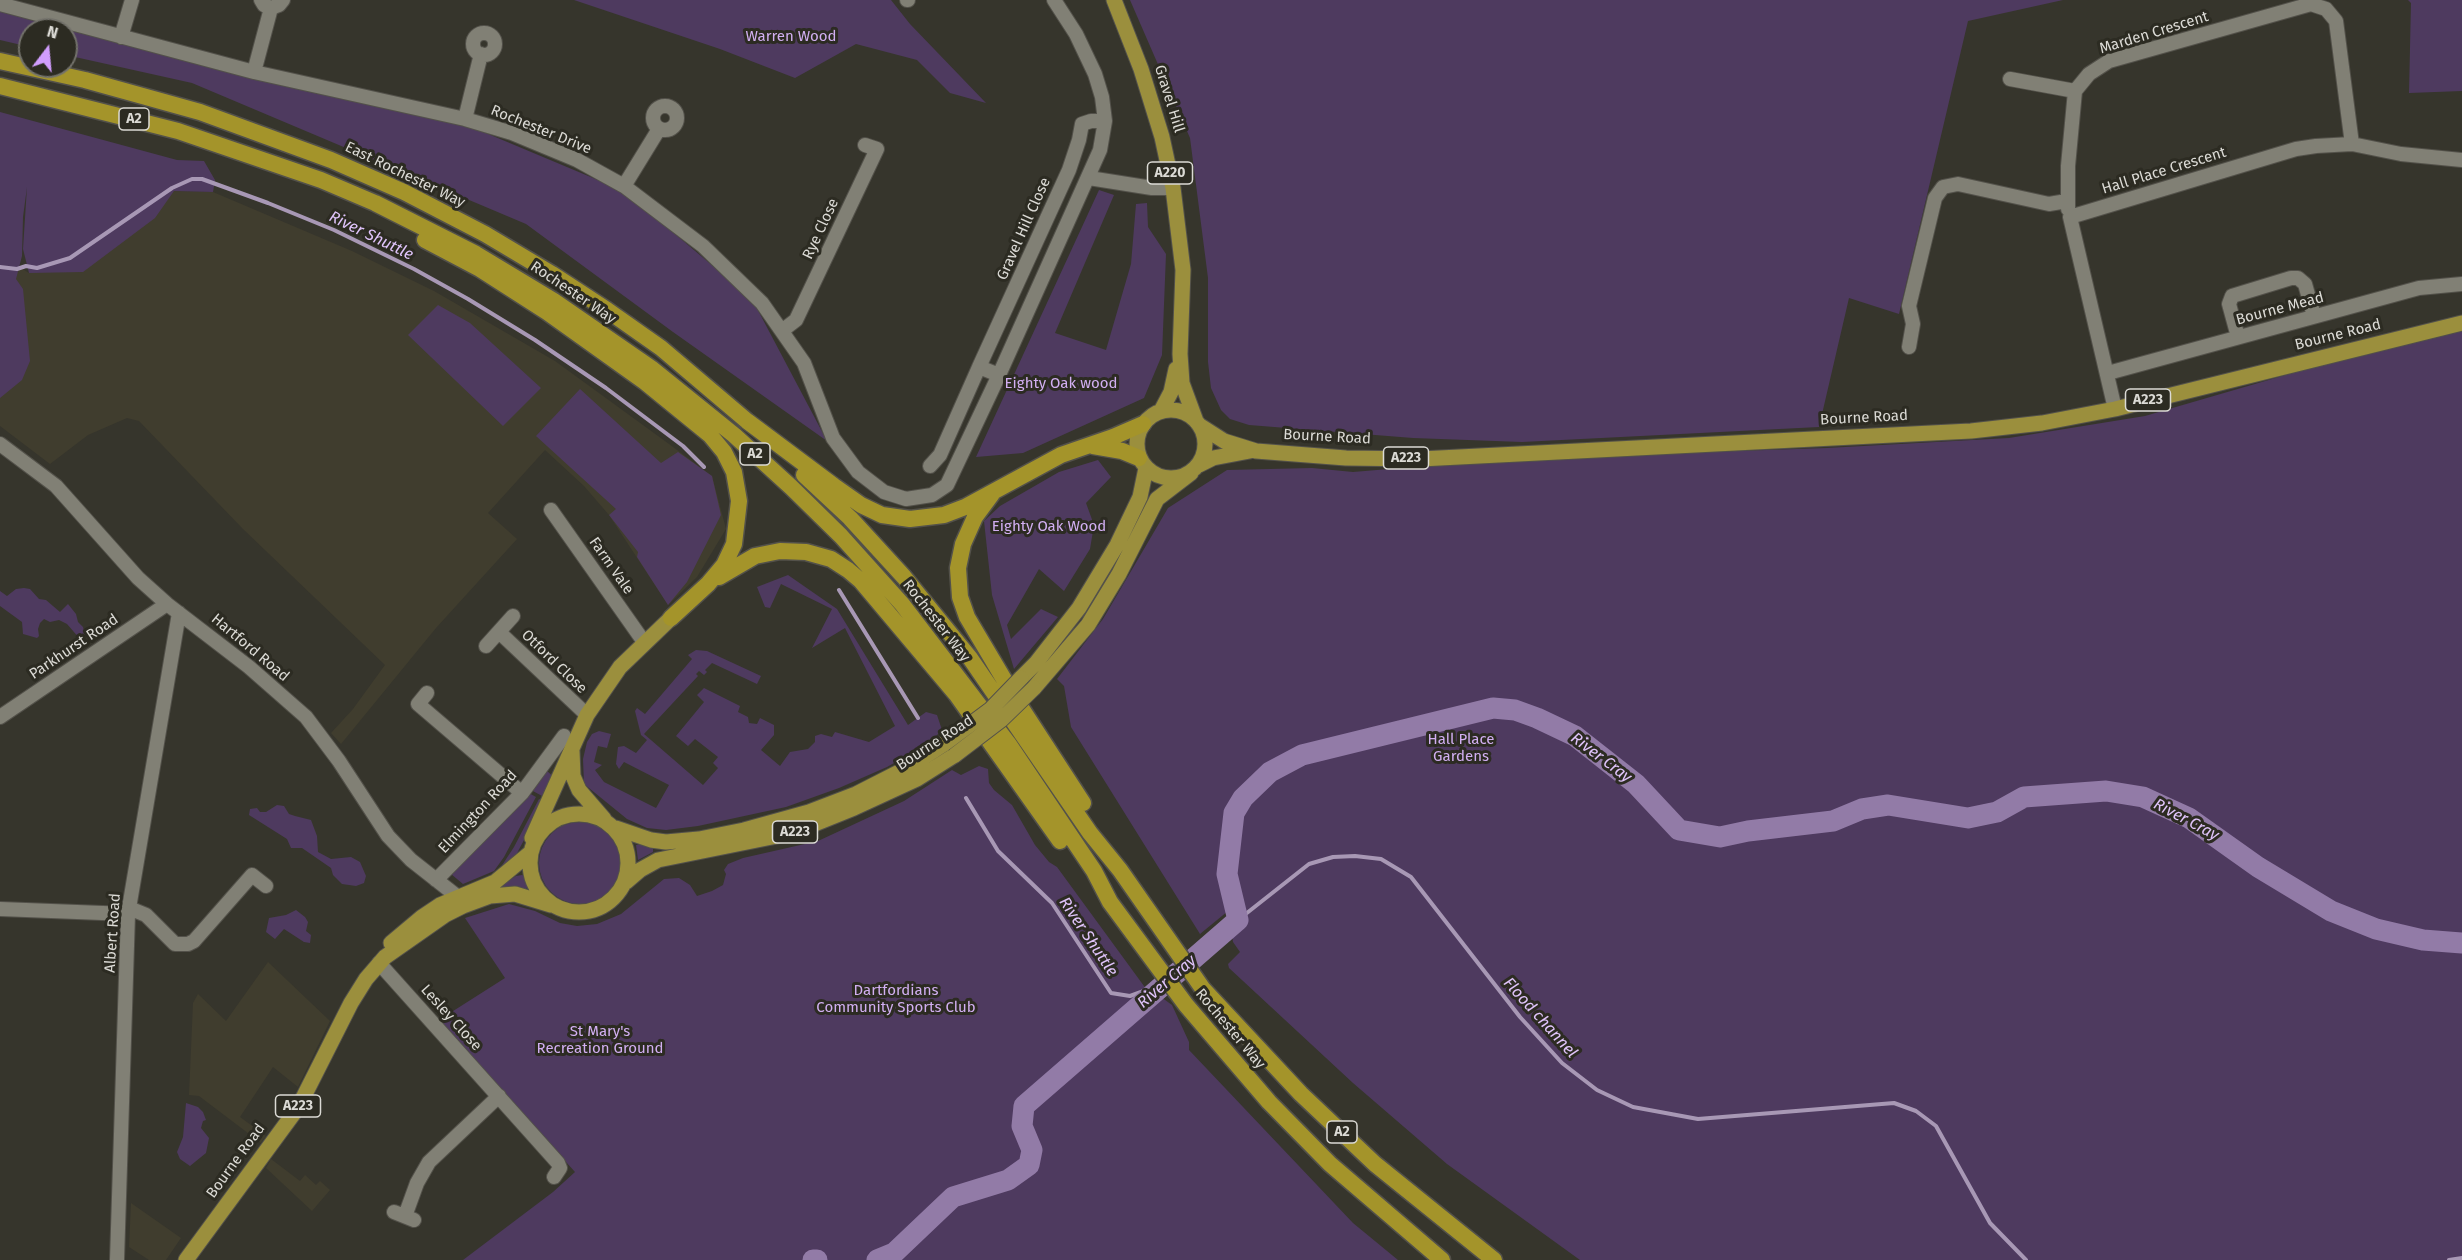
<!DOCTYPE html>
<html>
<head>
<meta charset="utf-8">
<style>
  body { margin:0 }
  #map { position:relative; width:2462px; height:1260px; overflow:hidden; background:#36352c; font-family:"Fira Sans",sans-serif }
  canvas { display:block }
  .north { position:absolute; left:18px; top:18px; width:60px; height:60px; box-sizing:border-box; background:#2c2b22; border:2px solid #72716a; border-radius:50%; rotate:16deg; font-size:16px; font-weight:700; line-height:24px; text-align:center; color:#dbdad5 }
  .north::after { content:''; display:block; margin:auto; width:21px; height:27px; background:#d19dfe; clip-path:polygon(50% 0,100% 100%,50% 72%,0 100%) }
</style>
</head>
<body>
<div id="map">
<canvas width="2462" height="1260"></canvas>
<div class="north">N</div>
</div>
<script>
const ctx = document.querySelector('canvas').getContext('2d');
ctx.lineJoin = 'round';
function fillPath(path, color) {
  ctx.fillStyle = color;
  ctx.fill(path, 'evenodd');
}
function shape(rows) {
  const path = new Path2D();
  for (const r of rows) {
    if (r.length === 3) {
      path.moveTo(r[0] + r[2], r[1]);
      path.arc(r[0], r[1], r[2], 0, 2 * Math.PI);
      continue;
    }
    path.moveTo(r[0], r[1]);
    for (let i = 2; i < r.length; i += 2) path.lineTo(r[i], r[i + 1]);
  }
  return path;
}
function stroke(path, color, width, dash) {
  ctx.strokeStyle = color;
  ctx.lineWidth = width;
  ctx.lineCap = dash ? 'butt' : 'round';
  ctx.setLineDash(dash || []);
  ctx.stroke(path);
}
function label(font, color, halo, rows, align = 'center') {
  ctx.font = font + ' "Fira Sans",sans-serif';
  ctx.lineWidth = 6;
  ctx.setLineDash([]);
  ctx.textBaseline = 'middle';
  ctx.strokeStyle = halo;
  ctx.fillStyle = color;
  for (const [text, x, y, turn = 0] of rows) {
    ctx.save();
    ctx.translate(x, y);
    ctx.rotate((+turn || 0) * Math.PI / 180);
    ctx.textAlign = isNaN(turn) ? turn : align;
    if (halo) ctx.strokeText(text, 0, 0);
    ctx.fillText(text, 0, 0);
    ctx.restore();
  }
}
fillPath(shape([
  [174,191,213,192,352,251,434,291,555,361,669,444,712,476,726,529,697,577,668,605,609,515,584,486,545,450,488,513,517,539,436,628,341,744,331,733,353,709,385,665,243,529,139,421,127,418,88,435,50,464,0,426,0,255,29,273],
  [268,962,330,1021,298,1087,273,1067,240,1117,266,1136,261,1143,199,1096,189,1095,193,1003,198,994,226,1021],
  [271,1159,300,1181,305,1175,316,1185,320,1181,330,1190,312,1211,266,1168],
  [131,1203,181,1238,166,1260,149,1260,129,1247]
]), '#403d2e');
fillPath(shape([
  [574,0,891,0,910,24,986,103,950,93,917,60,856,44,795,78,720,49],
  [1130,0,2063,0,1968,21,1899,314,1849,298,1819,427,1522,442,1413,438,1249,425,1230,419,1221,410,1211,388,1208,362,1208,278,1190,138],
  [2408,0,2462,0,2462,91,2409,93,2411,3],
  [0,9,462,123,624,191,752,299,827,441,673,332,526,224,192,83,66,55,66,30,30,30,30,47,0,40],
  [0,112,177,160,204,161,215,180,213,192,174,191,155,218,83,272,29,273,23,249,27,187,23,217,22,256,16,279,23,289,30,361,22,380,0,398],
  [1099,190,1114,195,1055,333,1106,350,1131,264,1136,204,1147,203,1148,227,1166,254,1162,355,1144,398,1023,453,976,457],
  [438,305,470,323,541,388,503,426,408,335],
  [2462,331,2462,1260,1580,1260,1447,1164,1353,1083,1229,968,1228,964,1240,952,1233,942,1228,911,1200,934,1071,727,1064,686,1057,679,1103,619,1168,508,1227,470,1312,468,1353,472,1520,458,1827,448,2009,438,2145,416,2303,370],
  [580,389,661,463,678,452,712,476,721,515,687,582,668,605,637,557,638,552,609,515,616,509,536,436],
  [1098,460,1111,477,1086,503,1094,525,1090,549,1064,591,1039,569,1007,625,1011,639,1041,609,1058,617,1014,669,992,595,984,521,1000,506,1059,472],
  [788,575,837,609,908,725,926,712,937,715,942,730,929,743,887,767,839,788,786,807,698,826,666,830,647,828,627,819,584,784,583,759,587,742,592,734,599,731,611,734,607,748,598,746,594,762,602,765,595,770,604,782,656,808,669,785,624,762,619,769,616,764,618,747,624,746,636,753,647,740,641,735,635,711,637,708,645,714,692,659,688,655,696,650,707,651,761,676,757,684,712,663,705,670,707,672,704,675,699,671,696,674,698,676,644,734,703,785,718,768,713,763,718,757,695,739,688,746,676,736,704,702,697,695,704,688,740,706,738,712,748,717,749,723,757,724,760,718,774,725,774,735,761,750,780,766,790,752,808,749,815,742,815,736,821,734,832,737,835,732,869,742,895,726,845,628,812,648,832,609,781,584,770,608,765,607,757,587],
  [24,588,30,589,39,599,46,600,60,612,68,604,76,614,78,622,83,627,85,636,80,639,67,624,59,620,50,622,44,619,40,623,38,629,39,636,37,638,23,634,22,622,0,606,0,591,7,596,16,589],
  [979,766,988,769,989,783,994,790,1012,805,1035,845,1049,862,1057,867,1152,997,1161,997,1172,1005,1189,1042,1189,1050,1353,1223,1398,1260,463,1260,553,1192,575,1172,439,1020,505,978,465,918,509,904,535,911,560,923,577,926,597,924,621,914,664,879,679,878,690,885,697,896,712,891,723,885,726,874,724,870,728,864,743,858,818,841,904,801,952,770,961,775],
  [547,771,554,777,544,797,531,790],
  [529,793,536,797,504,857,494,871,463,884,451,874,453,871],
  [539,799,542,800,538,814,516,855,506,870,497,873,514,847],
  [277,805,284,806,289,814,295,816,311,820,317,836,318,852,331,859,351,857,360,862,366,876,364,883,356,886,342,884,333,875,331,868,302,848,291,848,287,839,249,815,250,809,257,808,260,812,266,812],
  [580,863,41],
  [644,844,653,846,653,852,638,860,636,845],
  [522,875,527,877,530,884,526,889,515,888,494,890,516,876],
  [296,910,305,917,308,922,306,931,311,935,310,943,304,942,284,929,275,939,266,932,269,918,286,915],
  [186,1103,198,1107,203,1112,206,1120,203,1121,201,1128,209,1138,206,1153,190,1166,180,1159,177,1152,183,1137]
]), '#4e3a5f');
stroke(shape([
  [0,267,17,269,26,266,37,268,70,258,172,188,192,179,202,179,268,203,334,230,414,269,468,299,535,340,606,388,683,446,704,467],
  [839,590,918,718],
  [966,798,998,851,1052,903,1111,993,1130,996,1163,984],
  [1238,920,1309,864,1333,857,1355,856,1381,859,1411,877,1520,1017,1562,1063,1597,1090,1633,1107,1698,1119,1894,1103,1916,1111,1936,1126,1990,1223,2026,1260],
  [2449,1260,2462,1258]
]), '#a898b5', 4);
stroke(shape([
  [813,1260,817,1260],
  [877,1260,894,1253,953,1197,1008,1180,1029,1165,1032,1150,1022,1126,1024,1106,1238,920,1227,874,1234,813,1243,798,1270,772,1302,755,1493,708,1515,710,1537,718,1575,736,1636,784,1679,830,1720,837,1748,831,1833,821,1862,809,1888,805,1968,818,1997,812,2024,797,2106,791,2143,797,2189,818,2258,867,2331,911,2376,929,2423,940,2462,943]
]), '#927ba7', 21);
const minor = shape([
  [261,0,264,5,271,8,279,5,283,0],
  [907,0,908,0],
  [1054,0,1076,34,1095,74,1102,97,1105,121,1100,150,999,375,979,367,1069,170,1079,140,1082,124,1091,121,1105,121],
  [0,4,254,72,465,119,512,133,577,160,624,186,703,246,762,303,804,363,833,438,858,472,884,492,906,499,932,495,947,485,999,375],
  [484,44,11],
  [121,37,132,0],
  [254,72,271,8],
  [2010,79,2075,91,2068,166,2068,209],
  [2075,91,2089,74,2109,61,2311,4,2326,9,2336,21,2352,144],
  [665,118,12],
  [465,119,481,54],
  [1089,178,1152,188,1173,188],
  [624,186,659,129],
  [783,330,796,320,877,149,865,145],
  [2238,337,2229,304,2232,296,2291,278,2298,278,2305,284,2314,316],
  [1909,347,1913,324,1909,306,1935,198,1943,187,1958,184,2049,204,2067,201],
  [2108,373,2419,288,2462,284],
  [2115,409,2070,217,2296,149,2316,146,2352,144,2401,154,2462,160],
  [0,444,56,486,138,578,167,604,249,667,306,717,339,761,388,836,411,860,458,897],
  [930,466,940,455,979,367],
  [551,510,644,642],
  [499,632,587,715],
  [486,646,513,616],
  [427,693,418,704,522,793],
  [0,717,167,604],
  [436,880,522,793,564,736],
  [129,908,146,915,175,944,188,944,194,941,252,875,266,886],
  [0,909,128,914],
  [379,963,558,1163,560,1168,554,1177],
  [394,1212,414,1220],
  [405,1216,417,1183,429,1162,499,1096],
  [117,1260,128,914,179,613]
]);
const primary = shape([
  [1114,0,1141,69,1162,137,1173,188,1183,270,1180,354,1182,383,1196,421],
  [1171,444,34],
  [1161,411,1171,392,1176,369],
  [1199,425,1224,441,1256,451,1346,458,1420,459,1971,431,2042,423,2115,409,2462,323],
  [1199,465,1213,458,1250,451],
  [1021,678,1036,663,1079,608,1117,545,1140,497,1146,468],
  [1034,688,1088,625,1119,574,1157,499,1191,473],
  [572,751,573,776,579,790,604,819],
  [579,863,49],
  [616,828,651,840,666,842,699,839,744,830,809,812,856,794,907,768,944,744],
  [532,838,587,715,620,667,671,618],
  [626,882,640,870,658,860,792,833,854,808,917,779,955,755],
  [391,943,422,917,440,905,495,882,530,853],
  [186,1260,294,1113,304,1096,351,1003,366,979,385,957,445,915,463,906,490,896,515,894,551,905]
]);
const trunk = shape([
  [0,61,85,80,200,112,331,160,404,192,485,234,552,274,607,310,661,348,747,421,834,486,861,505,882,515,910,519,944,515,965,507,1061,455,1113,437,1143,424],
  [0,86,178,131,321,180,375,203,476,254,554,301,651,368,734,435,791,487,841,536,902,604,1008,743,1094,871,1110,902,1186,1005,1269,1102,1330,1164,1442,1260],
  [425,240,480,269,547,312,645,382,710,435,724,452,734,472,739,501,734,544,724,565,708,584,671,618],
  [1093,446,1122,451,1139,458],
  [804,475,850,518,904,577,970,658,1090,833,1120,870,1203,989,1301,1094,1375,1164,1494,1260],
  [992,494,975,517,963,544,958,568,960,597,967,617,1018,703,1083,803],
  [719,577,755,556,780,551,806,552,831,559,848,570,861,581,956,694,1060,841]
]);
stroke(minor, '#53514a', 16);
stroke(primary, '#53514a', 17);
stroke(trunk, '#53514a', 19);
stroke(minor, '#818075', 14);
stroke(primary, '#9b8f3d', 15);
stroke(trunk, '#a4942a', 16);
const primaryBridge = shape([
  [944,744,991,709,1021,678],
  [955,755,1001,720,1034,688]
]);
stroke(primaryBridge, '#53514a', 17, []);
stroke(primaryBridge, '#9b8f3d', 15);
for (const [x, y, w] of [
  [134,119,30],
  [1170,173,45],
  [2148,400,45],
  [755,454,30],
  [1406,458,45],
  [795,832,45],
  [298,1106,45],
  [1342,1132,30]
]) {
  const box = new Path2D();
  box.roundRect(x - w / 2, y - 11, w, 22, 4.5);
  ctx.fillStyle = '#2c2b22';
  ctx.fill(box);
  stroke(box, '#dbdad5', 1.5);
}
label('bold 14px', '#dbdad5', null, [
  ["A2",134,119],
  ["A220",1170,173],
  ["A223",2148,400],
  ["A2",755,454],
  ["A223",1406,458],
  ["A223",795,832],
  ["A223",298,1106],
  ["A2",1342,1132]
]);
label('15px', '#dbdad5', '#2c2b22', [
  ["Marden Crescent",2154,33,-17],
  ["Gravel Hill",1169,99,73],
  ["Rochester Drive",541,130,22],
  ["Hall Place Crescent",2164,171,-17],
  ["East Rochester Way",405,175,26],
  ["Rye Close",821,229,-65],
  ["Gravel Hill Close",1024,229,-66],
  ["Rochester Way",573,293,34],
  ["Bourne Mead",2280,309,-15],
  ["Bourne Road",2338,335,-14],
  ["Bourne Road",1864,418,-3],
  ["Bourne Road",1327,437,3],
  ["Farm Vale",611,566,55],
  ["Rochester Way",936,621,52],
  ["Parkhurst Road",74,647,-34],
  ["Hartford Road",250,648,40],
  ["Otford Close",554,662,44],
  ["Bourne Road",935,743,-33],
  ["Elmington Road",478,812,-47],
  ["Albert Road",113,933,-86],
  ["Lesley Close",451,1018,48],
  ["Rochester Way",1230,1029,50],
  ["Bourne Road",236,1161,-54]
]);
label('15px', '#d2aff2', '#2c2b22', [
  ["Warren Wood",791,37],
  ["Eighty Oak wood",1061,384],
  ["Eighty Oak Wood",1049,527],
  ["Hall Place",1461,740],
  ["Gardens",1461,757],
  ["Dartfordians",896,991],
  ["Community Sports Club",896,1008],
  ["St Mary's",600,1032],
  ["Recreation Ground",600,1049]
]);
label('italic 16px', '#e0c4fb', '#2c2b22', [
  ["River Shuttle",371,236,26],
  ["River Cray",1601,758,37],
  ["River Cray",2186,820,28],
  ["River Shuttle",1088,937,56],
  ["River Cray",1167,982,-41],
  ["Flood channel",1540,1018,48]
]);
</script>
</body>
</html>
